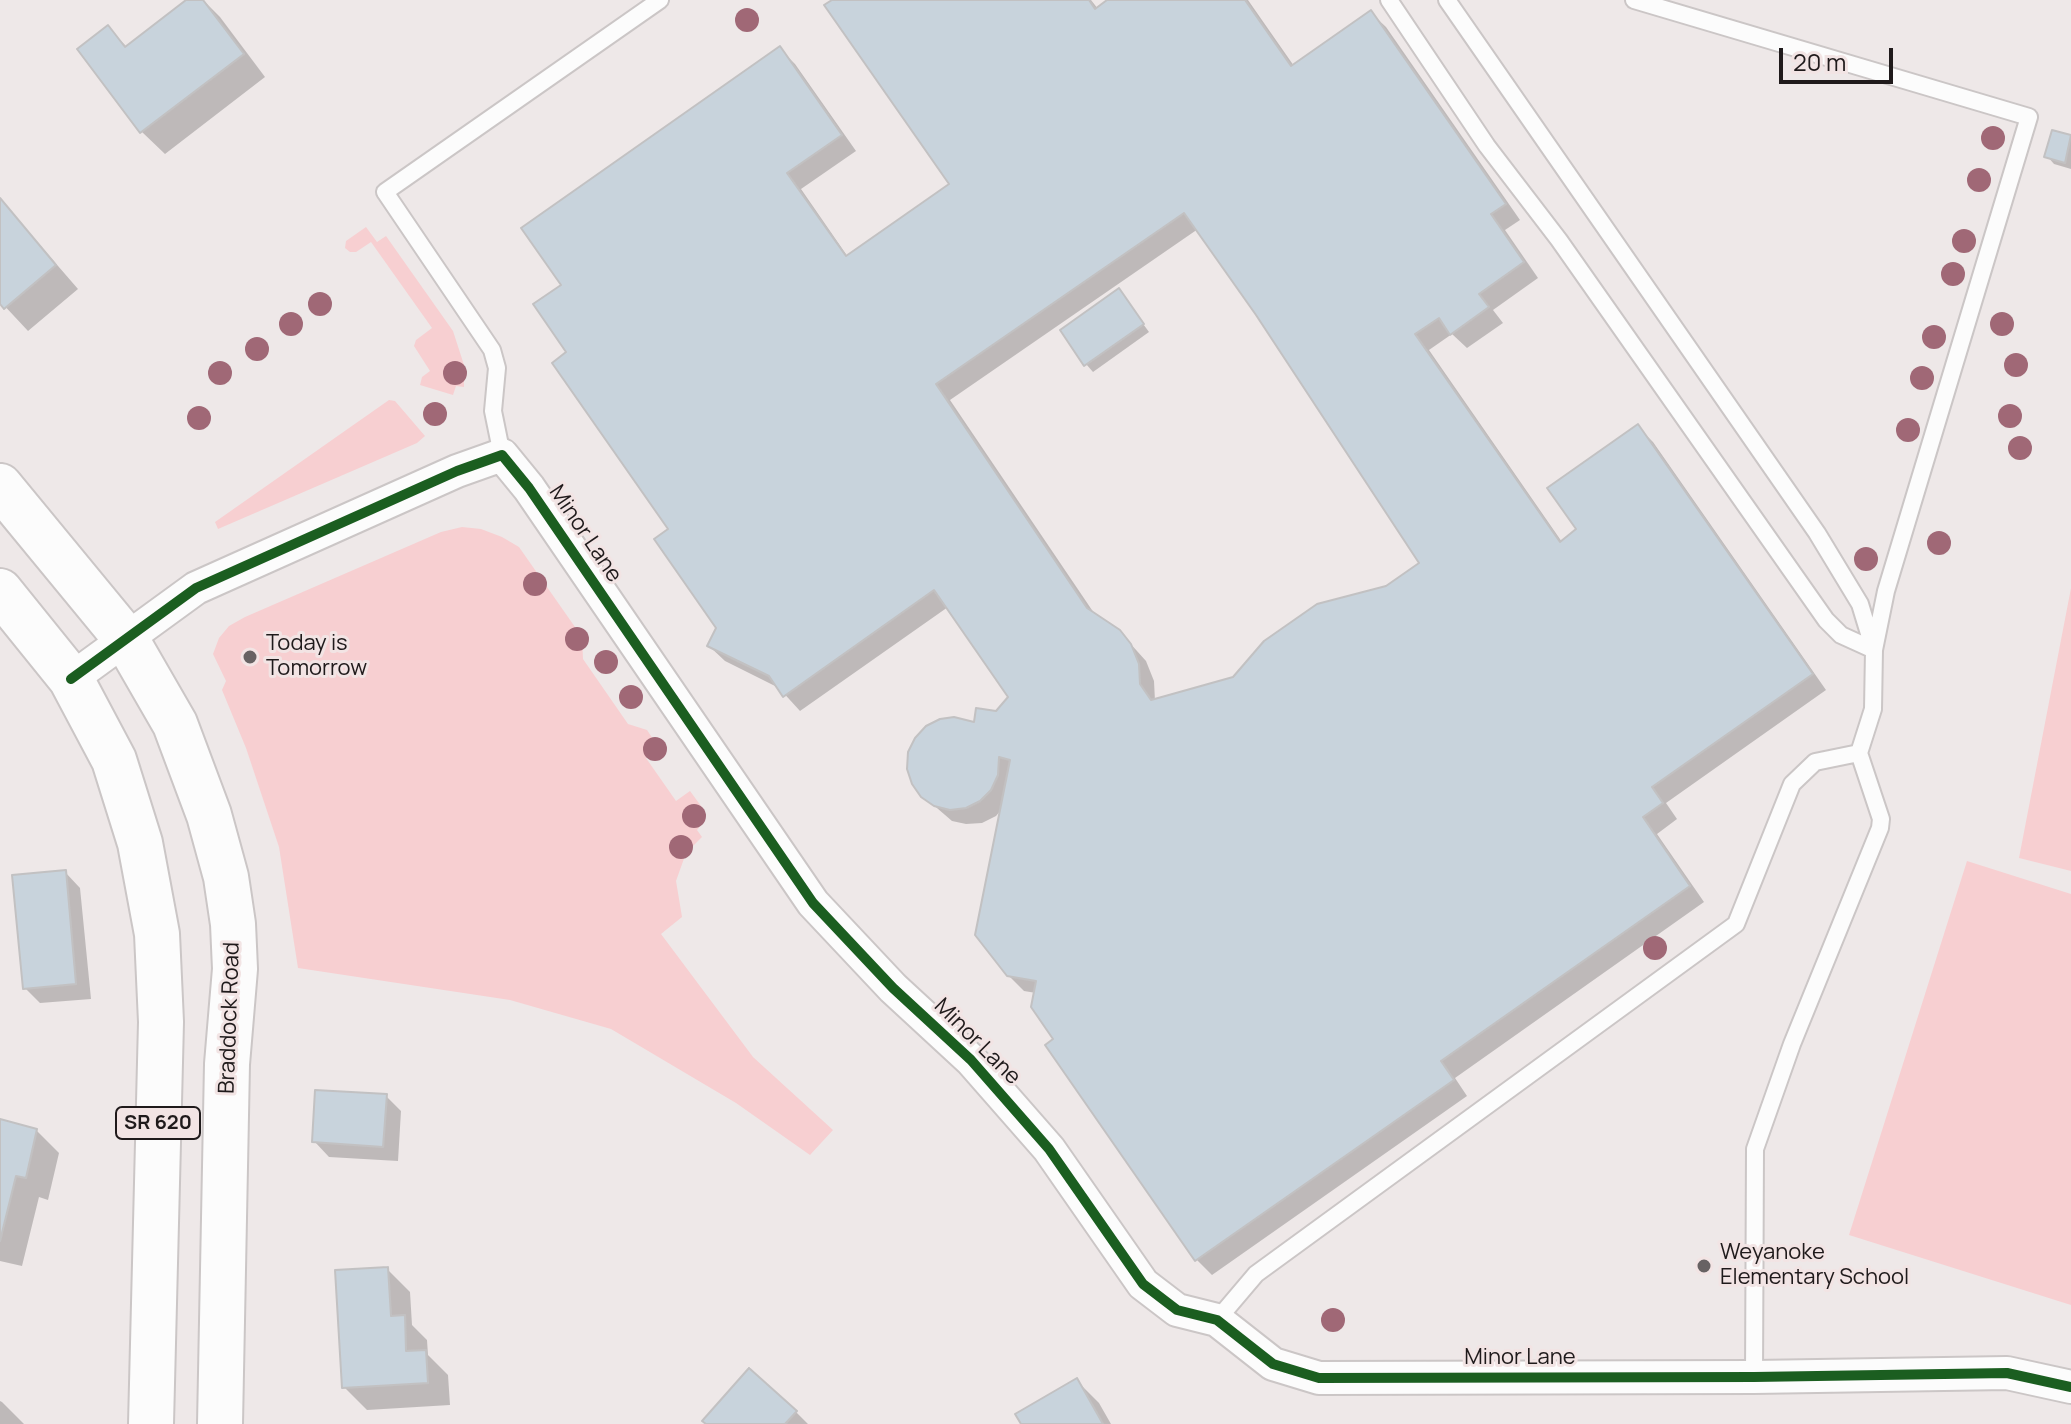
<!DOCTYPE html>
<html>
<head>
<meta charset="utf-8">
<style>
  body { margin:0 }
  #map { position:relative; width:2071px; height:1424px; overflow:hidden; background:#eee8e8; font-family:Manrope,sans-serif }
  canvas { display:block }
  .scale { position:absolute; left:1779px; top:48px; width:114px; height:36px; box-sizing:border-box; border:4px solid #1f1a1b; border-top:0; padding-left:10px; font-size:24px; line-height:28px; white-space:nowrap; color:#1f1a1b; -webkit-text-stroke:6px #f2e4e4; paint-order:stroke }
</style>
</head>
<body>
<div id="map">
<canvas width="2071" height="1424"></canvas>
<div class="scale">20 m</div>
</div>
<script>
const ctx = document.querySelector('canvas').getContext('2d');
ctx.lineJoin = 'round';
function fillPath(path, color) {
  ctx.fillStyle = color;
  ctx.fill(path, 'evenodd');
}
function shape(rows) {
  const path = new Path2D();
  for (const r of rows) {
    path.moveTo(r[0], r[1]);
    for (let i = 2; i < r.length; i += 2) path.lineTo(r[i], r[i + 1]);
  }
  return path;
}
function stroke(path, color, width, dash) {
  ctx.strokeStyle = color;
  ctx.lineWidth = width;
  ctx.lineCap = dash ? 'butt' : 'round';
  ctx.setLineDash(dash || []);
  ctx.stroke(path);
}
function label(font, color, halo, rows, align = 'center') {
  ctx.font = font + ' Manrope,sans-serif';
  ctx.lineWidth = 6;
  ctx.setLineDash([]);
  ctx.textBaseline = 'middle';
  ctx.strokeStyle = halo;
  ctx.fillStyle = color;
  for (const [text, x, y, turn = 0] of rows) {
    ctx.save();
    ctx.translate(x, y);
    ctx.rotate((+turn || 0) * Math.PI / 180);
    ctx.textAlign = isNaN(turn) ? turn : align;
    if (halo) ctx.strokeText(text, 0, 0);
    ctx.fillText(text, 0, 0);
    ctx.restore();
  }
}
fillPath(shape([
  [366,227,377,242,386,236,453,331,464,365,464,387,456,386,453,395,420,385,422,377,430,371,414,346,416,340,432,328,371,242,356,252,350,252,345,248,346,241],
  [389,400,395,401,425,436,417,443,218,529,215,522],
  [462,527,481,529,502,537,519,547,582,637,583,659,628,724,647,730,659,748,646,758,676,801,690,791,704,810,703,822,697,830,702,837,686,853,676,881,682,917,661,934,753,1057,833,1130,810,1155,736,1103,611,1029,510,1000,298,968,279,847,246,748,222,690,226,681,213,654,219,638,229,626,245,617,441,532],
  [2071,588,2071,871,2019,858],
  [1967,861,2071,894,2071,1305,1849,1235]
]), '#f7cfd1');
fillPath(shape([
  [189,0,203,0,220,17,265,77,165,154,142,132,79,49,108,28,127,47],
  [835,0,1091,0,1098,9,1111,0,1248,0,1294,66,1370,12,1386,27,1520,220,1505,230,1538,278,1493,310,1503,323,1467,348,1452,334,1429,350,1562,542,1579,530,1638,427,1653,442,1826,690,1666,803,1677,819,1657,834,1704,902,1455,1078,1467,1096,1212,1275,1197,1260,1056,1040,1036,993,1024,991,1008,975,1002,809,996,816,982,823,966,824,952,821,923,796,975,725,997,714,1011,697,948,607,800,711,779,688,725,661,709,646,718,628,671,530,569,353,780,49,795,64,856,151,801,189,848,257,952,185],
  [1198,229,1258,314,1421,563,1387,588,1235,679,1155,701,1154,681,1146,661,1119,631,1096,616,950,400],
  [2054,132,2071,137,2071,169,2054,164,2047,156],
  [0,199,78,289,28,331,0,301],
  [1119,291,1149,332,1093,372,1086,364],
  [65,872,80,888,91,999,40,1003,25,988],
  [386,1096,401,1111,398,1161,329,1157,314,1141],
  [0,1121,36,1130,59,1153,48,1200,39,1197,22,1266,0,1261],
  [387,1269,410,1292,412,1325,427,1340,428,1355,448,1375,450,1405,367,1410,344,1387],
  [1076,1380,1099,1403,1111,1424,1023,1424],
  [0,1401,2,1402,24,1424,0,1424],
  [796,1412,808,1424,708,1424]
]), '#0003');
const building = shape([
  [186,0,203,0,244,54,140,133,77,49,108,25,125,47,186,0],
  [832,0,1089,0,1095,9,1107,0,1245,0,1291,66,1371,10,1506,204,1491,214,1524,262,1479,294,1489,307,1450,335,1439,318,1415,334,1560,542,1576,529,1547,488,1638,424,1813,674,1652,787,1663,803,1643,817,1690,886,1441,1061,1454,1080,1195,1261,1045,1045,1053,1039,1031,1007,1036,981,1007,976,975,935,1010,760,999,757,998,775,991,790,980,801,966,808,950,810,934,806,921,797,912,784,907,769,908,752,915,738,926,726,940,719,954,717,974,722,976,708,996,711,1008,697,934,590,783,697,769,676,707,646,716,628,654,539,668,529,552,363,566,352,533,304,561,285,521,228,780,46,842,135,787,173,846,256,949,184,824,5,832,0],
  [1184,213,1256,315,1419,563,1386,586,1317,604,1264,641,1233,677,1151,700,1140,684,1139,664,1131,644,1120,630,1087,608,936,384,1184,213],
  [2052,130,2071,135,2065,163,2044,157,2052,130],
  [0,198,56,265,4,309,0,304,0,198],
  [1119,288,1144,324,1084,366,1060,330,1119,288],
  [66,870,76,984,23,989,12,875,66,870],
  [315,1090,387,1094,383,1147,312,1142,315,1090],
  [0,1119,37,1129,26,1178,16,1176,0,1241,0,1119],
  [388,1267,391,1316,405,1315,406,1351,426,1350,428,1383,342,1388,335,1270,388,1267],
  [749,1368,797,1411,785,1424,706,1424,702,1421,749,1368],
  [1077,1378,1103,1424,1021,1424,1015,1414,1077,1378]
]);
fillPath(building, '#c8d3dc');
stroke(building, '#c2c1c2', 2);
const lane = shape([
  [1389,0,1487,146,1559,240,1826,620,1841,635,1874,650,1886,591,2029,117,1634,0],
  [502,455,493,411,497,368,492,350,385,192,660,0],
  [1217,1320,1256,1274,1736,924,1792,784,1815,762,1859,753,1873,709,1874,650,1860,604,1817,533,1447,0],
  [1754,1377,1755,1149,1792,1044,1880,828,1881,819,1859,753]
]);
const street = shape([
  [71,679,196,588,457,471,502,455,529,488,813,903,893,988,971,1060,1049,1149,1143,1284,1177,1310,1217,1320,1273,1364,1319,1378,1754,1377,2007,1373,2071,1387]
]);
const primary = shape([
  [0,486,126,639,175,724,209,815,226,877,233,924,235,969,227,1064,220,1424],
  [0,591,71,679,114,760,140,843,157,934,161,1022,151,1424]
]);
stroke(lane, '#cbc6c6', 20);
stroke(street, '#cbc6c6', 36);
stroke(primary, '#cbc6c6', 48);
stroke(lane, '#fcfcfc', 16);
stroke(street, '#fcfcfc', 32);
stroke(primary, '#fcfcfc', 44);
stroke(shape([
  [71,679,196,588,457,471,502,455,529,488,813,903,893,988,971,1060,1049,1149,1143,1284,1177,1310,1217,1320,1273,1364,1319,1378,1754,1377,2007,1373,2071,1387]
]), '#1b5e20', 10);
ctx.fillStyle = '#a06876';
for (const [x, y] of [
  [747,20],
  [1993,138],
  [1979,180],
  [1964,241],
  [1953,274],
  [320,304],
  [291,324],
  [2002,324],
  [1934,337],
  [257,349],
  [2016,365],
  [220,373],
  [455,373],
  [1922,378],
  [435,414],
  [2010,416],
  [199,418],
  [1908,430],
  [2020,448],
  [1939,543],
  [1866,559],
  [535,584],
  [577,639],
  [606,662],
  [631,697],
  [655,749],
  [694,816],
  [681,847],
  [1655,948],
  [1333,1320]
]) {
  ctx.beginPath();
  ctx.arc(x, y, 12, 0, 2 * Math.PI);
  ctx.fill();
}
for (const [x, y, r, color] of [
  [250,657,8,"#676263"],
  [1704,1266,8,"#676263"]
]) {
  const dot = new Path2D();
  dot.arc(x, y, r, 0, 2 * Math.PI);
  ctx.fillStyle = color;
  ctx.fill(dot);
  stroke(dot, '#f2e4e4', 3);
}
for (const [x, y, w] of [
  [158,1123,84]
]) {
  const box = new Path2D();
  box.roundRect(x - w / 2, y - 16, w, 32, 6);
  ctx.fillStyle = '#f2e4e4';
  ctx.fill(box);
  stroke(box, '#1f1a1b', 2);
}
label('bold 20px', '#1f1a1b', null, [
  ["SR 620",158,1123]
]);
label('22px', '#1f1a1b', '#f2e4e4', [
  ["Minor Lane",585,534,56],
  ["Braddock Road",230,1018,-88],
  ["Minor Lane",977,1042,45],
  ["Minor Lane",1520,1358]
]);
label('22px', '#1f1a1b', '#f2e4e4', [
  ["Today is",266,644],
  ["Tomorrow",266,669],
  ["Weyanoke",1720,1253],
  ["Elementary School",1720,1278]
], 'left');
</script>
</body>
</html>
